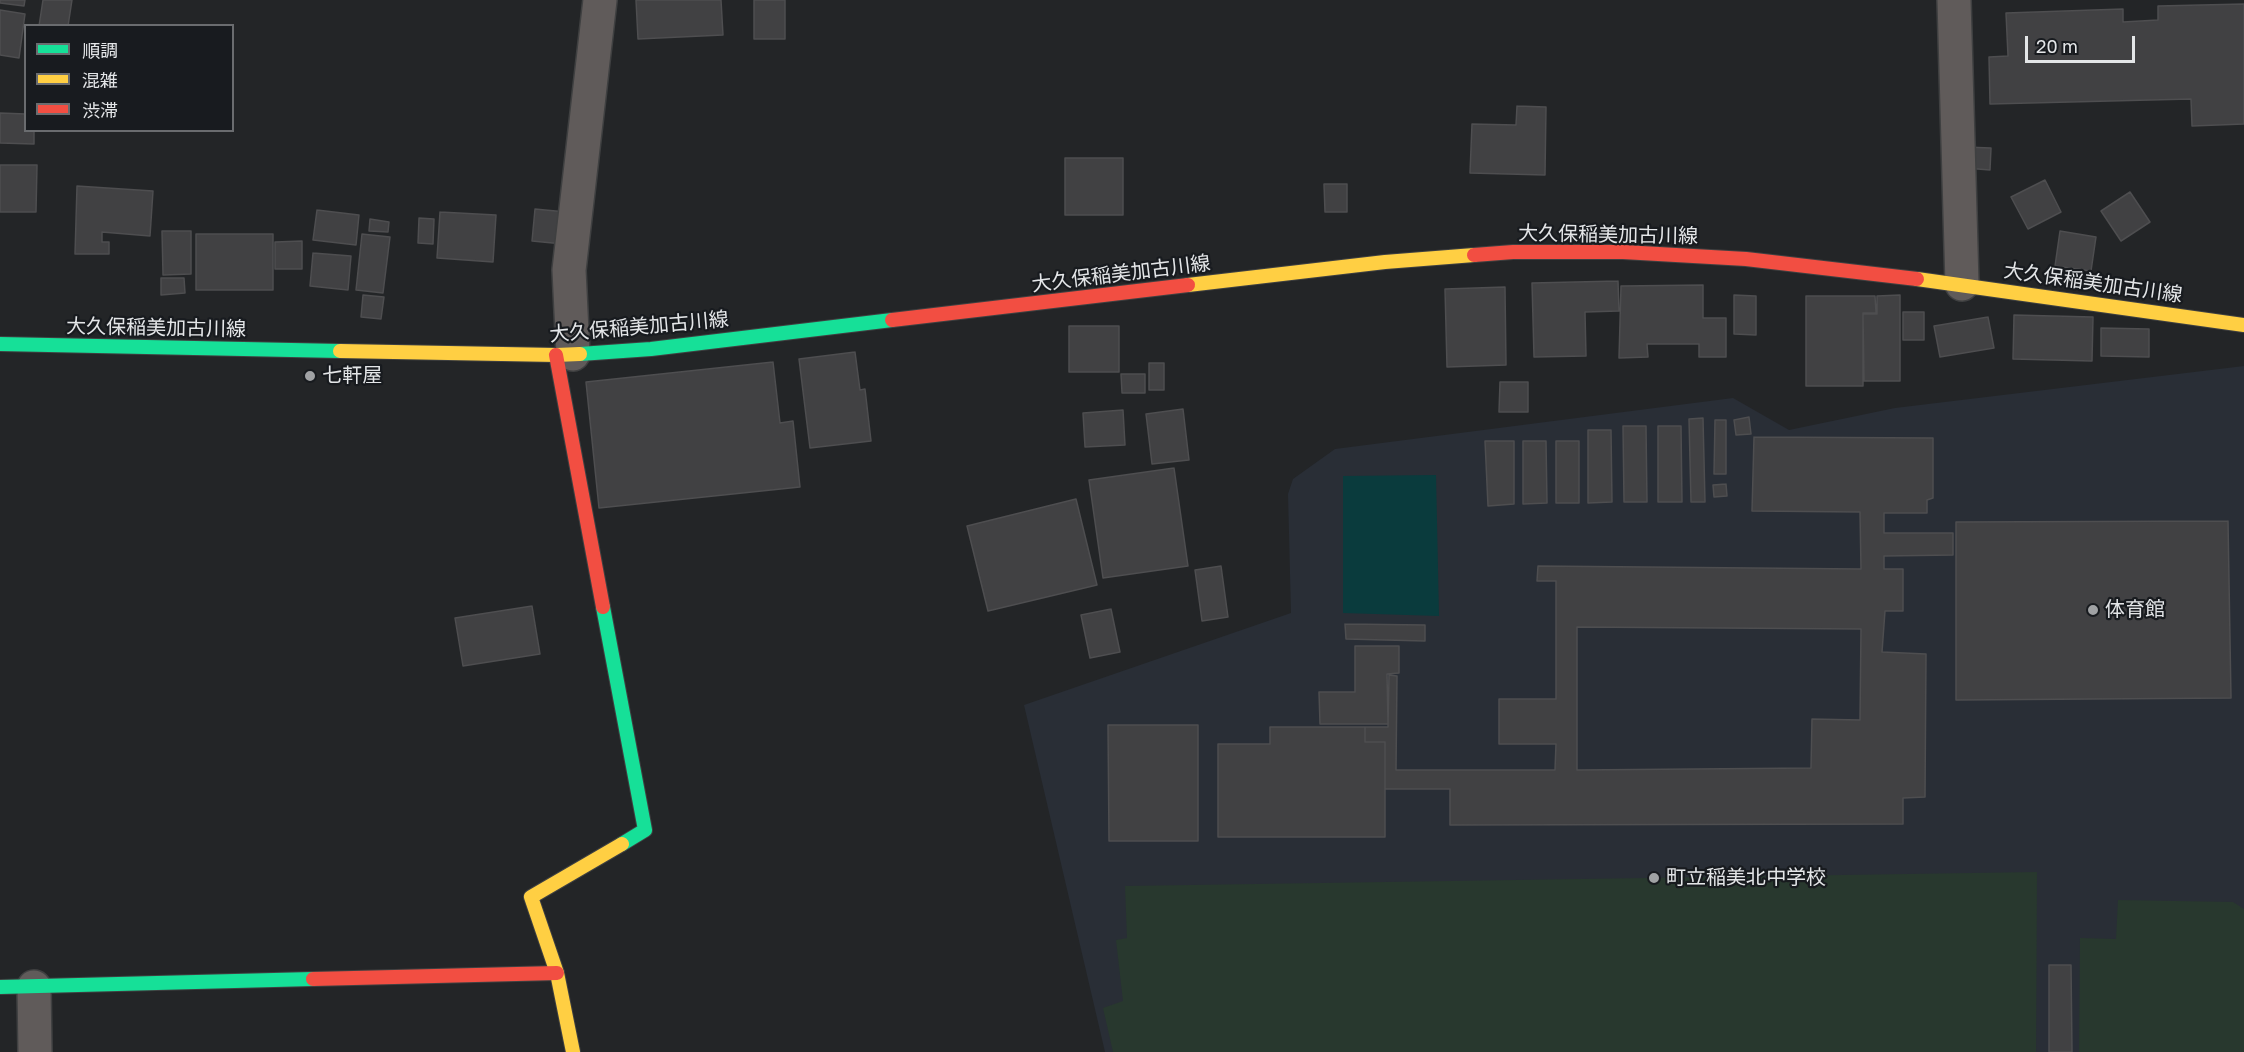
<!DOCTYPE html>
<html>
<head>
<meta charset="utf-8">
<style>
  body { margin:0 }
  #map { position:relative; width:2244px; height:1052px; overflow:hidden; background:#232527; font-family:"Golos Text","Noto Sans JP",sans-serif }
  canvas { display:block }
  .legend { position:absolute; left:24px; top:24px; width:210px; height:108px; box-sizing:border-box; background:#181b1f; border:2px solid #6a6c6f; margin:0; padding:8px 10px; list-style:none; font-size:18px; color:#e4e6e8 }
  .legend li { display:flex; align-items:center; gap:12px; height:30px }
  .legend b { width:30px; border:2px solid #6a6c6f }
  .scale { position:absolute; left:2025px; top:36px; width:110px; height:27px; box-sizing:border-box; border:3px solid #e4e6e8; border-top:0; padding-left:8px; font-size:18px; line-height:21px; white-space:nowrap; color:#e4e6e8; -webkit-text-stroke:4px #181b1f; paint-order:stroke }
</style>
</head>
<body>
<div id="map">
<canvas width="2244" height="1052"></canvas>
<ul class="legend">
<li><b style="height:8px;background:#16e098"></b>順調</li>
<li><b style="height:8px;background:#ffcf43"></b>混雑</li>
<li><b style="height:8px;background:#f24e42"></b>渋滞</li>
</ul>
<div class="scale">20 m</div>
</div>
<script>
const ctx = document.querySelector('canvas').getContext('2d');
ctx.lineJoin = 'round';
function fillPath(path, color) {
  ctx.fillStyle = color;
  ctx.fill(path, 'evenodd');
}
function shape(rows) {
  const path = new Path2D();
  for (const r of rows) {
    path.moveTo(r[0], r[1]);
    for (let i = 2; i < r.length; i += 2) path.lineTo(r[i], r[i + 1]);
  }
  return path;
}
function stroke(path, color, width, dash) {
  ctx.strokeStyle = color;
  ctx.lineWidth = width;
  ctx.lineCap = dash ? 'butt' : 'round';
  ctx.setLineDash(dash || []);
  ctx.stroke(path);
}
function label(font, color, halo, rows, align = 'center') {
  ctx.font = font + ' "Golos Text","Noto Sans JP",sans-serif';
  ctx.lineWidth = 4.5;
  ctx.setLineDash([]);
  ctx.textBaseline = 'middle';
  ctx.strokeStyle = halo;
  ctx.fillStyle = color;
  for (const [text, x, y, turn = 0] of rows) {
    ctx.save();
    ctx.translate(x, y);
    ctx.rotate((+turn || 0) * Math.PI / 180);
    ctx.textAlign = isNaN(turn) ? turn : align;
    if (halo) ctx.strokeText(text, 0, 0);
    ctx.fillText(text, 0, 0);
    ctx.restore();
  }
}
fillPath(shape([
  [2244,366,2244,1052,1105,1052,1024,705,1291,613,1288,494,1293,479,1335,449,1733,398,1789,430,1895,408]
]), '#292e36');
fillPath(shape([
  [2037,872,2036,1052,1113,1052,1103,1008,1123,1001,1116,940,1127,938,1125,886],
  [2118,900,2233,902,2244,909,2244,1052,2079,1052,2080,938,2116,939]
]), '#28382e');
fillPath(shape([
  [1436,475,1439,616,1343,613,1343,476]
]), '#0a3b3d');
const building = shape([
  [0,0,25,0,24,6,0,3,0,0],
  [43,0,72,0,68,26,39,26,43,0],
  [636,0,721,0,723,35,638,39,636,0],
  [754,0,785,0,785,39,754,39,754,0],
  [2244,4,2244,124,2192,126,2191,99,1990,104,1989,57,2008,56,2006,13,2123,9,2123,22,2158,20,2158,6,2244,4],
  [0,10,25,14,19,58,0,55,0,10],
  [1517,106,1546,107,1545,175,1470,173,1472,124,1516,125,1517,106],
  [0,113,26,114,26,130,34,130,34,144,0,143,0,113],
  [1965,147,1991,148,1990,170,1965,168,1965,147],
  [1065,158,1123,158,1123,215,1065,215,1065,158],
  [0,165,37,165,36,212,0,212,0,165],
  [2045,180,2061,212,2028,229,2011,197,2045,180],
  [1324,184,1347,184,1347,212,1325,212,1324,184],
  [77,186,153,191,150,236,102,232,102,242,109,242,109,254,75,254,77,186],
  [2130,192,2150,222,2121,241,2101,211,2130,192],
  [535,209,566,212,563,244,532,241,535,209],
  [317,210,359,215,356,245,313,240,317,210],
  [440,212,496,215,493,262,437,258,440,212],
  [419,218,434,219,433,244,418,243,419,218],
  [370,219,389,222,388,232,369,231,370,219],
  [162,231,191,231,191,274,163,275,162,231],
  [2060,231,2096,237,2091,271,2055,266,2060,231],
  [196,234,273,234,273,290,196,290,196,234],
  [362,234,390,237,383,293,356,290,362,234],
  [302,241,302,269,275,269,275,242,302,241],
  [313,253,351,256,348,290,310,286,313,253],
  [161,278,184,278,185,293,161,295,161,278],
  [1618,281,1619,311,1585,312,1586,356,1534,357,1532,283,1618,281],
  [1703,285,1703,318,1726,318,1726,357,1699,357,1699,344,1647,344,1648,357,1619,358,1621,286,1703,285],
  [1505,287,1506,365,1447,367,1445,289,1505,287],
  [363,295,384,297,381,319,361,317,363,295],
  [1734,295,1756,296,1756,335,1734,334,1734,295],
  [1900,295,1900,381,1864,381,1863,314,1877,314,1877,296,1900,295],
  [1806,296,1875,296,1876,313,1863,313,1863,386,1806,386,1806,296],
  [1903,312,1924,312,1924,340,1903,340,1903,312],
  [2014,315,2093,317,2092,361,2013,359,2014,315],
  [1988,317,1994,348,1940,357,1934,326,1988,317],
  [1069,326,1119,326,1119,372,1069,372,1069,326],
  [2101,328,2149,329,2149,357,2101,356,2101,328],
  [855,352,860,390,865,389,871,441,810,448,799,359,855,352],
  [773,362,780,423,793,421,800,487,599,508,586,382,773,362],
  [1149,363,1164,363,1164,390,1149,390,1149,363],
  [1121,374,1145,374,1145,393,1122,393,1121,374],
  [1500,382,1528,382,1528,412,1499,412,1500,382],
  [1183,409,1189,460,1152,464,1146,414,1183,409],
  [1123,410,1125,445,1085,447,1083,413,1123,410],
  [1749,417,1751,434,1736,435,1734,420,1749,417],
  [1703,418,1705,502,1691,502,1689,419,1703,418],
  [1715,420,1726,420,1726,474,1714,474,1715,420],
  [1623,426,1646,426,1647,502,1624,502,1623,426],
  [1658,426,1681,426,1682,502,1658,502,1658,426],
  [1588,430,1611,430,1612,502,1588,503,1588,430],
  [1754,437,1933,438,1933,498,1927,500,1927,513,1884,513,1884,533,1953,533,1953,555,1884,556,1884,569,1903,569,1903,611,1885,611,1882,652,1926,654,1925,797,1903,798,1903,824,1450,825,1450,789,1385,789,1385,742,1365,742,1365,727,1388,727,1389,675,1397,676,1396,770,1555,770,1556,744,1499,744,1499,699,1556,699,1556,581,1537,581,1538,566,1861,569,1860,512,1752,511,1754,437],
  [1577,627,1861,629,1860,720,1812,719,1811,768,1577,770,1577,627],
  [1485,441,1514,441,1514,504,1488,506,1485,441],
  [1523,441,1546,441,1547,503,1523,504,1523,441],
  [1556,441,1579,441,1579,503,1556,503,1556,441],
  [1174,468,1188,566,1103,578,1089,480,1174,468],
  [1726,484,1727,496,1714,497,1713,485,1726,484],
  [1076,499,1097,585,988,611,967,526,1076,499],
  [2228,521,2231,698,1956,700,1956,522,2228,521],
  [1221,566,1228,617,1202,621,1195,570,1221,566],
  [532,606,540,654,463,666,455,618,532,606],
  [1111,609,1120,652,1090,658,1081,615,1111,609],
  [1345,624,1425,625,1425,641,1346,639,1345,624],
  [1355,646,1399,646,1399,673,1387,674,1388,724,1320,724,1319,692,1355,692,1355,646],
  [1108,725,1198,725,1198,841,1109,841,1108,725],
  [1270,727,1365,727,1365,742,1385,742,1385,837,1218,837,1218,744,1270,744,1270,727],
  [2049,965,2071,965,2072,1052,2049,1052,2049,965]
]);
fillPath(building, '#414143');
stroke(building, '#4e4e50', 1.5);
const street = shape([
  [1954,0,1962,284],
  [573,354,569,270,600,0],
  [34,987,35,1052]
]);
const fast = shape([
  [0,344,340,351],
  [580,354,651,349,892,320],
  [603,607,645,830,622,844],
  [0,987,313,979]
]);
const slow = shape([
  [1917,279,2244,325],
  [1188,285,1385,262,1474,255],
  [340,351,556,355,580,354],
  [573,1052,557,973,531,897,622,844]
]);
const jam = shape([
  [1474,255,1513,252,1623,252,1746,259,1917,279],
  [892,320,1188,285],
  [556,355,603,607],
  [313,979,557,973]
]);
stroke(street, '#3f4041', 36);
stroke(fast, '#3f4041', 16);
stroke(slow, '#3f4041', 16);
stroke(jam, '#3f4041', 16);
stroke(street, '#605b5a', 33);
stroke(fast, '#16e098', 14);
stroke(slow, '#ffcf43', 14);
stroke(jam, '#f24e42', 14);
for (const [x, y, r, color] of [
  [310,376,6,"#a0a2a4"],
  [2093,610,6,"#a0a2a4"],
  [1654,878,6,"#a0a2a4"]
]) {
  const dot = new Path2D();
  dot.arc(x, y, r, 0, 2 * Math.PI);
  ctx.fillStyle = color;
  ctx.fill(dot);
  stroke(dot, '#181b1f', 2);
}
label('20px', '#e4e6e8', '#181b1f', [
  ["大久保稲美加古川線",1608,235,1],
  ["大久保稲美加古川線",1121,274,-7],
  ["大久保稲美加古川線",2093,283,8],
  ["大久保稲美加古川線",639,327,-5],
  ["大久保稲美加古川線",156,328,1]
]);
label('20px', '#e4e6e8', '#181b1f', [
  ["七軒屋",322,376],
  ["体育館",2105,610],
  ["町立稲美北中学校",1666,878]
], 'left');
</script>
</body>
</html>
